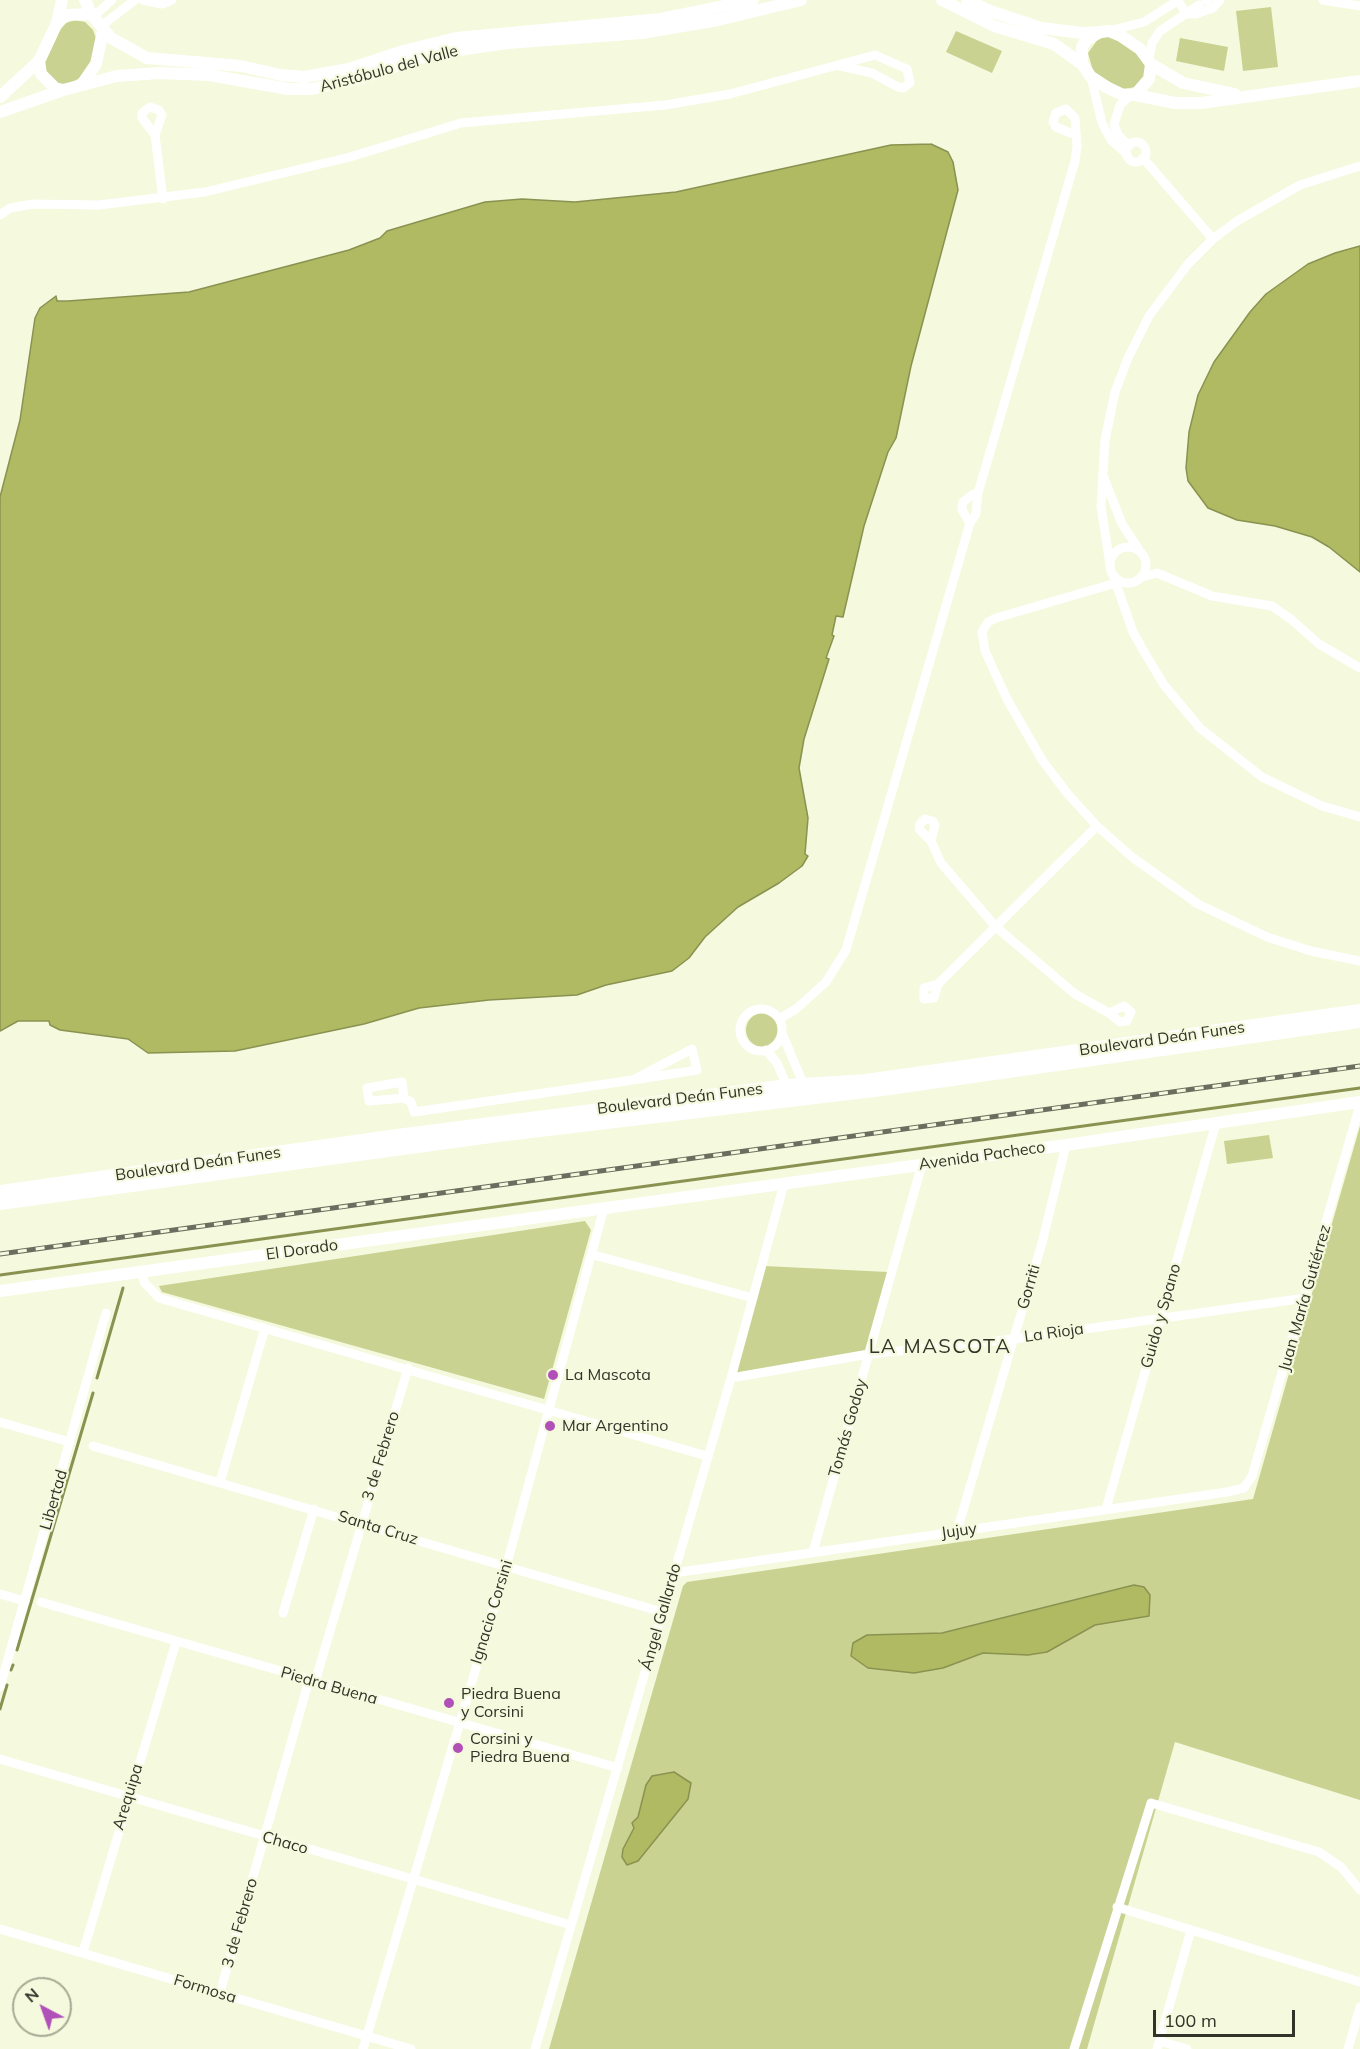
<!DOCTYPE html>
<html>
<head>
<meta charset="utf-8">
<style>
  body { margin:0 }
  #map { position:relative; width:1360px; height:2049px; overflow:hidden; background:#f5f9dd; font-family:Mulish,sans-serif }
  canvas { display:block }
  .north { position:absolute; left:12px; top:1977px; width:60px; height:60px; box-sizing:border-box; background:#f5f9dd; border:2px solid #a7aa95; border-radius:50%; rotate:319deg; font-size:16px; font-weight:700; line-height:24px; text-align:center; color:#323329 }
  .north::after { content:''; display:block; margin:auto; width:21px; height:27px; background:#b050b8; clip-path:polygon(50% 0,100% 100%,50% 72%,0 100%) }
  .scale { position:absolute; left:1153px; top:2010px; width:142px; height:27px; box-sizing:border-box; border:3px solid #323329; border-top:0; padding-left:8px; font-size:18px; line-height:21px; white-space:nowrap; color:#323329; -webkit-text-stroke:4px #f5f9dd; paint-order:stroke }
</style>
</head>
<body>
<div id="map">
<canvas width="1360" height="2049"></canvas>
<div class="north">N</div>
<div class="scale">100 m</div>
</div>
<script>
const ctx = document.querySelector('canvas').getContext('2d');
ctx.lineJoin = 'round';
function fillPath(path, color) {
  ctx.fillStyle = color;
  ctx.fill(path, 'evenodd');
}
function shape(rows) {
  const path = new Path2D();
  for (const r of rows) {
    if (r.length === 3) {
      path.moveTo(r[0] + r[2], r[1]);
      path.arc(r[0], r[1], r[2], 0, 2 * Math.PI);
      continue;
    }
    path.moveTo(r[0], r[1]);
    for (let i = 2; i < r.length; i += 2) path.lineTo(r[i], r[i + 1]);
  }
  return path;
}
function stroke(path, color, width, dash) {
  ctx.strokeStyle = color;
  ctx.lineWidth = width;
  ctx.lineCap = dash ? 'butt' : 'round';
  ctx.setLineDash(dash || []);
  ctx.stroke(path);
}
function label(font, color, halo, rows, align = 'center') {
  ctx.font = font + ' Mulish,sans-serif';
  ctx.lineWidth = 4.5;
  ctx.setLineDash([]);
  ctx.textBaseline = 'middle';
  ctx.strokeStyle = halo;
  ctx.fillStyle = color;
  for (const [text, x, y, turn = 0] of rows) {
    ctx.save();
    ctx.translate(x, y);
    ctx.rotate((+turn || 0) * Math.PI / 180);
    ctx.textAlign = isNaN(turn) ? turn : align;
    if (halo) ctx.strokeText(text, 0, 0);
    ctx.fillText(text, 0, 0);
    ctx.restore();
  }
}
fillPath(shape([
  [1271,7,1278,67,1243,71,1236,11],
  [75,20,85,22,93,30,97,41,96,55,80,78,68,84,59,85,46,74,44,65,60,30,66,23],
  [956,31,1002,51,992,73,946,52],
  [1106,37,1112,37,1130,46,1146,64,1145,78,1137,87,1121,89,1093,71,1088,53,1098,39],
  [1180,38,1228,47,1224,71,1176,61],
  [763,1030,17],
  [1360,1126,1360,1800,1175,1742,1087,2049,549,2049,683,1586,687,1582,1253,1499],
  [1269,1135,1273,1158,1227,1164,1224,1141],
  [585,1221,591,1230,544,1399,162,1292,159,1286],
  [764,1266,888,1272,867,1352,736,1373]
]), '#c9d291');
const water = shape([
  [931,144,948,152,953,162,958,190,911,366,896,438,888,452,864,526,843,617,836,616,832,635,834,636,826,658,829,659,804,739,799,768,808,818,805,854,808,856,802,866,779,883,738,907,705,937,689,958,672,971,606,985,577,995,489,1000,419,1008,364,1024,235,1051,148,1053,128,1039,60,1030,50,1025,49,1021,18,1021,0,1031,0,497,20,420,35,318,40,308,56,296,57,301,68,301,189,292,349,250,380,238,387,231,485,202,522,199,575,202,676,192,891,145,931,144],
  [1360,246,1360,572,1329,547,1312,537,1275,526,1237,520,1208,508,1188,481,1186,468,1189,432,1198,395,1214,362,1250,312,1266,294,1308,264,1335,253,1360,246],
  [1134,1585,1144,1587,1150,1595,1149,1616,1095,1625,1047,1652,1028,1655,983,1653,943,1668,914,1673,868,1668,851,1656,853,1643,867,1635,942,1633,1134,1585],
  [674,1772,691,1783,688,1799,638,1861,627,1865,622,1857,623,1849,634,1828,632,1823,638,1817,646,1785,652,1776,674,1772]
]);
fillPath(water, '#b0ba62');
stroke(water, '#8a9251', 1.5);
stroke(shape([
  [0,1275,1360,1088],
  [97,1378,123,1288],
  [17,1650,93,1393],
  [11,1670,13,1665],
  [0,1709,7,1685]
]), '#8a9251', 3);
stroke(shape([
  [143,0,162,4,172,0],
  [1178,0,1186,14,1196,14,1213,8,1220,0],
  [1323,0,1360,6],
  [1206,1,1208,0],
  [93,17,112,0],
  [100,27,135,0],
  [1109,31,1144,22,1179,0],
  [1149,59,1152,43,1160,31,1199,5],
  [1091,77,1102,123,1111,140,1127,154],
  [150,107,159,110,162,115,155,135,142,118,142,113,150,107],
  [155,135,163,199],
  [1136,152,10],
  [1129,146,1118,135,1114,124,1120,105,1130,96],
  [1143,158,1213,239],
  [0,215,10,208,33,204,99,205,205,192,350,157,461,123,665,105,730,94,875,55,907,69,910,83,903,88,898,87,872,73,840,66],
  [1104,478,1122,524,1138,548],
  [978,493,972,495,963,502,962,510,970,523,976,514,978,493,1075,161,1077,146,1075,118,1066,109,1056,113,1053,122,1056,127,1076,135],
  [1128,565,18],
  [1110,565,1101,506,1105,440,1115,392,1128,358,1149,316,1188,264,1213,239,1237,221,1300,185,1360,166],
  [1113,575,1133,632,1143,650,1164,685,1200,728,1262,777,1322,806,1360,817],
  [1142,577,1157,573,1212,596,1272,606,1292,620,1319,644,1360,668],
  [1116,583,996,618,988,622,982,632,985,651,1007,699,1042,760,1067,793,1097,826,1132,857,1198,904,1267,937,1311,951,1360,961],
  [925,819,933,821,935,825,931,841,919,829,920,824,925,819],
  [931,841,941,863,996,927,1075,994,1109,1013],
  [938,984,1097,826],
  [938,984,934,998,924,999,924,988,938,984],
  [1124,1006,1131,1012,1127,1021,1120,1022,1109,1013,1124,1006],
  [761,1030,21],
  [779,1019,796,1009,826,982,846,950,970,523],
  [782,1033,805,1088],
  [766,1050,777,1063,788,1089],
  [404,1098,369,1101,367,1088,402,1082,404,1098,411,1102,414,1112,633,1080,697,1070,692,1049,633,1080],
  [594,1255,753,1298],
  [142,1272,144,1282,159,1298,707,1456],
  [731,1378,869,1354,1014,1339,1306,1298],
  [0,1422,70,1442],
  [93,1446,662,1612],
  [220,1482,265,1328],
  [1106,1509,1216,1123],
  [957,1531,1042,1243,1066,1145],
  [813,1552,922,1164],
  [674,1573,1227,1492,1244,1488,1252,1476,1360,1105],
  [0,1594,25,1601],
  [41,1602,618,1768],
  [283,1613,314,1509],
  [315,1682,408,1368],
  [0,1687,106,1313],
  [0,1759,571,1925],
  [1117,1907,1360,1982],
  [0,1929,411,2049],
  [83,1952,176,1642],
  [220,1993,309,1680],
  [1159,2041,1187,2049],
  [363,2049,506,1567,604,1208],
  [535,2049,731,1378,784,1184],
  [1074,2049,1151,1803,1319,1852,1341,1867,1360,1890],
  [1157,2049,1191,1930],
  [1348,2049,1360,2007]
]), '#fff', 9);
stroke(shape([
  [85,0,91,14,111,38,147,58,241,66,281,75,304,77,349,69,403,51,456,38,661,19,753,0],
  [942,0,994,26,1054,44,1082,64],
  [967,0,990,11,1041,28,1082,33,1100,32,1109,31,1121,36,1140,49,1151,64,1149,79,1135,95,1123,95,1106,87,1091,77,1082,64,1082,47,1086,40,1100,32],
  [91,14,66,15,57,23,39,61,41,74,55,88,63,90,117,76,159,73,209,75,288,89,312,89,362,78,416,59,451,51,507,43,642,33,718,20,801,0],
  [57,23,62,0],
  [1151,64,1183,83,1235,94],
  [83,83,96,64,103,31],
  [1135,95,1175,103,1201,103,1360,81],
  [0,97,39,61],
  [0,112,63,90],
  [0,1291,1066,1145,1360,1102]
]), '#fff', 12);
stroke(shape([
  [0,1192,397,1136,788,1086,866,1081,1360,1011],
  [0,1203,498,1135,882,1089,1360,1021]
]), '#fff', 14);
const rail = shape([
  [0,1254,1360,1066]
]);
stroke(rail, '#6b6d5e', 5);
stroke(rail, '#f5f9dd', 3, [9]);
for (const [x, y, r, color] of [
  [553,1375,6,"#b050b8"],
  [550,1426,6,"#b050b8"],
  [449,1703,6,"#b050b8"],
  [458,1748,6,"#b050b8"]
]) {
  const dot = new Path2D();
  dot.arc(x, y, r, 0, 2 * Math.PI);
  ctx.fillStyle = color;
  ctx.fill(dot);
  stroke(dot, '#f5f9dd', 2);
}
label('16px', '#323329', '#f5f9dd', [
  ["Aristóbulo del Valle",389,69,-15],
  ["Boulevard Deán Funes",1162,1039,-8],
  ["Boulevard Deán Funes",680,1099,-7],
  ["Avenida Pacheco",982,1156,-8],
  ["Boulevard Deán Funes",198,1164,-8],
  ["El Dorado",302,1250,-8],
  ["Gorriti",1029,1287,-74],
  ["Juan María Gutiérrez",1305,1298,-74],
  ["Guido y Spano",1161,1316,-74],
  ["La Rioja",1054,1333,-8],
  ["Tomás Godoy",848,1428,-74],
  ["3 de Febrero",381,1456,-73],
  ["Libertad",54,1500,-74],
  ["Santa Cruz",378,1528,17],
  ["Jujuy",959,1531,-8],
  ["Ignacio Corsini",492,1612,-73],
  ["Ángel Gallardo",661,1617,-74],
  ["Piedra Buena",329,1686,16],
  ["Arequipa",128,1797,-73],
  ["Chaco",285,1843,16],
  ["3 de Febrero",240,1923,-74],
  ["Formosa",205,1989,17]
]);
label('16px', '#323329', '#f5f9dd', [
  ["La Mascota",565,1375],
  ["Mar Argentino",562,1426],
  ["Piedra Buena",461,1694],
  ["y Corsini",461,1712],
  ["Corsini y",470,1739],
  ["Piedra Buena",470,1757]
], 'left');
ctx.letterSpacing = '1.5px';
label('20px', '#323329', '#f5f9dd', [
  ["LA MASCOTA",940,1347]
]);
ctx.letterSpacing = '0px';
</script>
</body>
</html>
